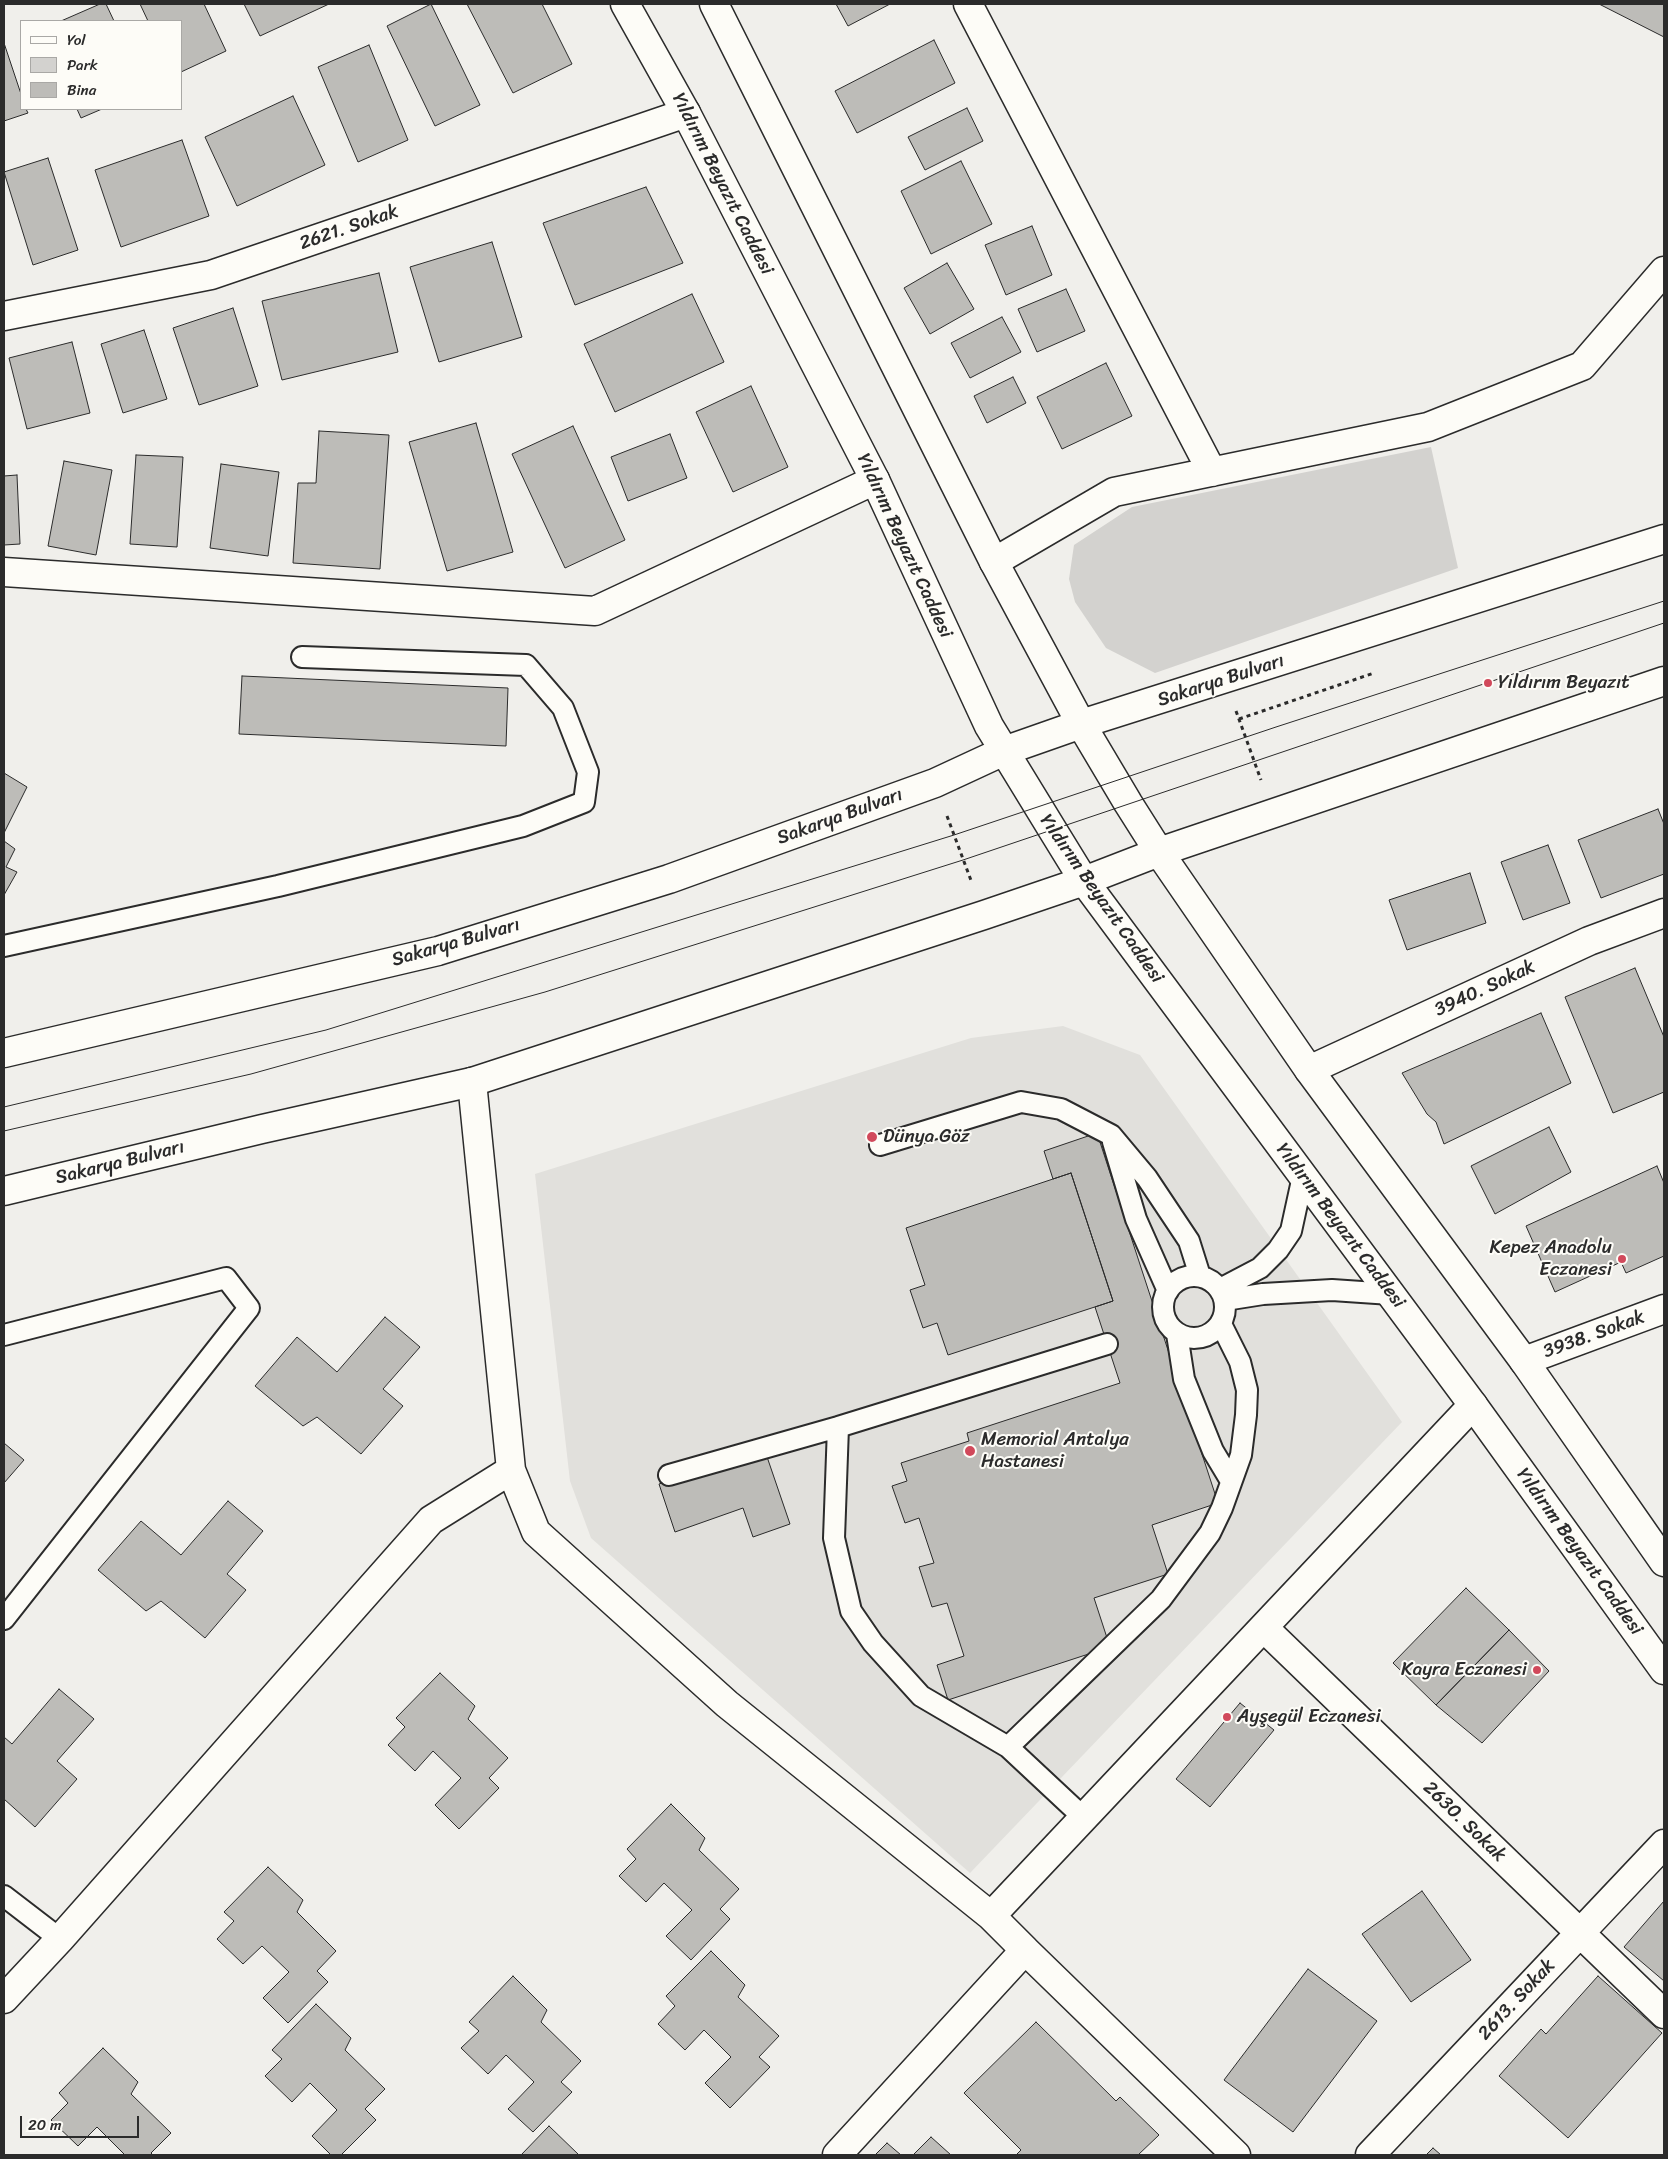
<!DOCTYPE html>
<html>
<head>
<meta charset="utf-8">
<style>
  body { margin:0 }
  #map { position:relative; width:1668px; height:2159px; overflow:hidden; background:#f0efeb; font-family:Sriracha,sans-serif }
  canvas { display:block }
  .frame { position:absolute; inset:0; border:5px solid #2b2b2b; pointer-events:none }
  .legend { position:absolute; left:20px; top:20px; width:162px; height:90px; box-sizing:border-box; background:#fdfcf7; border:1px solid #a9a8a5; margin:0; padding:6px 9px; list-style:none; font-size:15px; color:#2b2b2b }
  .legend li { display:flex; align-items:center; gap:10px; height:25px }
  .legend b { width:25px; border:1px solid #a9a8a5 }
  .scale { position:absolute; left:20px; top:2116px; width:119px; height:22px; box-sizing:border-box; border:2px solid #2b2b2b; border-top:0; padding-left:6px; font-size:15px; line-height:18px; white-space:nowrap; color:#2b2b2b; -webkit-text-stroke:4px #fdfcf7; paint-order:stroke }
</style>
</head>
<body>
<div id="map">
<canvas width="1668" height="2159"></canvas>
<div class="frame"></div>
<ul class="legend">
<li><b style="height:6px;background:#fdfcf7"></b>Yol</li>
<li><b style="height:14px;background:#d3d2cf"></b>Park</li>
<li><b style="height:14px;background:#bdbcb8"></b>Bina</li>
</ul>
<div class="scale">20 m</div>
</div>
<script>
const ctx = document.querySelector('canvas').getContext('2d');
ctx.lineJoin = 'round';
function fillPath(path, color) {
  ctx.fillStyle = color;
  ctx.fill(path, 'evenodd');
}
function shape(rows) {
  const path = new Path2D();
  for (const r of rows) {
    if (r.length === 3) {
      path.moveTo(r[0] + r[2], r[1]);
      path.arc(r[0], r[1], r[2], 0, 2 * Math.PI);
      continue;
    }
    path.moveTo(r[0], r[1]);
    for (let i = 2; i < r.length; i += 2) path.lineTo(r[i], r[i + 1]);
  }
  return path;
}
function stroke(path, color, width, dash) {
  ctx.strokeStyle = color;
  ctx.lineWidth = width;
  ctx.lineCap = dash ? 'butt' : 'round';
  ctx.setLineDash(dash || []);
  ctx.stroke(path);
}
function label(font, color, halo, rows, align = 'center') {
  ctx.font = font + ' Sriracha,sans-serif';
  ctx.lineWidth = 4;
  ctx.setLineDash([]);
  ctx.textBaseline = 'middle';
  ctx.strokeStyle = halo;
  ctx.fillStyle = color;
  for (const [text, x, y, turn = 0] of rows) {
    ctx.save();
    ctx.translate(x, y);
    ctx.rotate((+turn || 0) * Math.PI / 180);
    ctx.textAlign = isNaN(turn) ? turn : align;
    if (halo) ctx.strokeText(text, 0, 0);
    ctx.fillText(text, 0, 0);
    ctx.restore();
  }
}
fillPath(shape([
  [1063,1026,1140,1055,1402,1422,970,1873,591,1538,570,1481,535,1174,971,1038]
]), '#e1e0dc');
fillPath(shape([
  [1431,447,1458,568,1155,673,1106,648,1075,602,1069,579,1074,545,1132,507]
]), '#d3d2cf');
const building = shape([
  [100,4,106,4,114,21,61,21,100,4],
  [140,4,204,4,226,51,181,72,181,21,148,21,140,4],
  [244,4,329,4,260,36,244,4],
  [431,4,480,105,435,126,387,26,431,4],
  [467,4,542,4,572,64,513,93,467,4],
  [836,4,890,4,848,26,836,4],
  [1599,4,1664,4,1664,37,1599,4],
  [934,40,955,83,857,133,835,91,934,40],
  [4,43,21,94,21,109,26,109,28,113,4,121,4,43],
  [369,45,408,140,358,162,318,67,369,45],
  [293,96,325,165,237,206,205,137,293,96],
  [967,108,983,141,925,170,908,137,967,108],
  [77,109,102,109,81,118,77,109],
  [182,140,209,216,121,247,95,170,182,140],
  [48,158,78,250,33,265,4,172,48,158],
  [961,161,992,224,931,254,901,191,961,161],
  [646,187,683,263,575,305,543,223,646,187],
  [1032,226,1052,275,1006,295,985,245,1032,226],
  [492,242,522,337,439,362,410,267,492,242],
  [947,263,974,309,930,334,904,288,947,263],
  [379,273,398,352,282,380,262,301,379,273],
  [1066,289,1085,331,1037,352,1018,309,1066,289],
  [692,294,724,362,615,412,584,344,692,294],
  [233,308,258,386,199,405,173,328,233,308],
  [1002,317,1021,352,970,378,951,343,1002,317],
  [144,330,167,399,123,413,101,344,144,330],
  [72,342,90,413,27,429,9,358,72,342],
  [1106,363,1132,416,1062,449,1037,397,1106,363],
  [1013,377,1026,403,987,423,974,396,1013,377],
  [751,386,788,467,733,492,696,412,751,386],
  [476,423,513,552,447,571,409,442,476,423],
  [573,426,625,540,565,568,512,454,573,426],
  [319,431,389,435,380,569,293,563,298,483,316,483,319,431],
  [670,434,687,478,628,501,611,457,670,434],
  [136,455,183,457,177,547,130,544,136,455],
  [64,461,112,470,96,555,48,546,64,461],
  [221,464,279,472,268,556,210,548,221,464],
  [17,475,20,544,4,545,4,476,17,475],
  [242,676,508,688,506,746,239,734,242,676],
  [4,773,27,787,4,833,4,773],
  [1658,809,1664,824,1664,874,1601,898,1578,840,1658,809],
  [4,841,15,849,6,867,17,872,4,895,4,841],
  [1548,845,1570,903,1523,920,1501,862,1548,845],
  [1470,873,1486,923,1407,950,1389,900,1470,873],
  [1635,968,1664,1037,1664,1092,1613,1113,1565,997,1635,968],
  [1541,1013,1571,1083,1444,1144,1436,1122,1427,1114,1402,1073,1541,1013],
  [1549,1127,1571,1172,1495,1214,1471,1166,1549,1127],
  [1097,1133,1218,1503,1152,1525,1168,1574,1094,1598,1110,1647,948,1700,937,1665,964,1656,947,1603,932,1607,919,1567,934,1563,919,1518,905,1523,892,1486,907,1481,901,1463,969,1441,967,1433,1120,1383,1095,1307,1113,1301,1071,1173,1053,1179,1044,1151,1097,1133],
  [1657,1166,1664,1183,1664,1256,1626,1273,1621,1262,1555,1292,1526,1226,1657,1166],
  [1071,1173,1113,1301,948,1355,937,1323,923,1328,910,1290,925,1285,906,1228,1071,1173],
  [385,1317,420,1347,383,1389,403,1406,361,1454,317,1417,303,1426,255,1386,297,1337,337,1372,385,1317],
  [4,1443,24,1460,4,1483,4,1443],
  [764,1448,790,1524,753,1537,743,1508,675,1532,659,1484,764,1448],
  [228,1501,263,1531,227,1574,246,1590,205,1638,161,1601,146,1611,98,1570,141,1521,181,1555,228,1501],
  [1466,1588,1509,1630,1436,1705,1393,1663,1466,1588],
  [1509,1630,1549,1671,1482,1743,1436,1705,1509,1630],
  [440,1673,475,1706,468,1719,508,1758,489,1778,499,1788,459,1829,435,1805,461,1778,433,1751,415,1771,388,1745,405,1727,396,1718,440,1673],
  [59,1689,94,1719,57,1761,77,1779,35,1827,4,1799,4,1737,12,1744,59,1689],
  [1240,1703,1274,1730,1210,1807,1176,1779,1240,1703],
  [671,1804,705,1838,699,1850,739,1889,720,1909,730,1919,691,1960,666,1936,692,1910,664,1883,646,1902,619,1876,636,1859,627,1849,671,1804],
  [268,1867,303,1900,297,1912,336,1951,317,1971,328,1982,288,2023,263,1998,289,1972,262,1946,243,1964,217,1939,234,1921,224,1912,268,1867],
  [1422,1891,1471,1960,1411,2002,1362,1934,1422,1891],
  [1664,1901,1664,1981,1624,1947,1664,1901],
  [711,1951,745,1985,738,1997,779,2036,759,2057,770,2067,730,2108,705,2083,731,2057,704,2030,685,2050,658,2024,675,2006,666,1996,711,1951],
  [1308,1969,1377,2021,1293,2132,1224,2080,1308,1969],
  [513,1976,547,2010,541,2022,581,2061,561,2082,572,2092,533,2132,508,2109,534,2082,506,2055,488,2074,461,2048,479,2031,469,2022,513,1976],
  [1598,1976,1662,2033,1568,2138,1499,2076,1541,2029,1546,2034,1598,1976],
  [316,2004,351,2038,345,2050,385,2089,365,2109,376,2120,341,2155,331,2155,312,2136,337,2110,310,2083,292,2102,265,2076,282,2059,272,2050,316,2004],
  [1036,2022,1116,2101,1120,2097,1159,2135,1138,2155,1016,2155,1021,2150,964,2093,1036,2022],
  [103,2048,138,2082,131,2094,171,2133,151,2153,153,2155,123,2155,124,2154,97,2127,78,2146,51,2120,68,2103,59,2093,103,2048],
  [549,2126,579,2155,521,2155,549,2126],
  [931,2137,951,2155,913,2155,931,2137],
  [887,2143,901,2155,875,2155,887,2143],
  [1433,2148,1441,2155,1426,2155,1433,2148]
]);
fillPath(building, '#bdbcb8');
stroke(building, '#2b2b2b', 1);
const lane = shape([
  [4,946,278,886,523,826,584,802,588,772,563,708,526,665,302,657],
  [1113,1142,1136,1219,1168,1291],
  [880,1145,1021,1102,1061,1109,1111,1135,1147,1178,1189,1241,1200,1276],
  [1194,1307,31],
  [1220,1289,1260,1268,1278,1250,1291,1231,1303,1176],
  [1225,1300,1263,1294,1332,1290,1391,1294],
  [1177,1334,1184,1379,1213,1451,1231,1481],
  [4,1335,226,1278,249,1308,4,1619],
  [838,1427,834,1538,851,1611,873,1643,921,1696,1008,1747,1084,1818],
  [669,1475,838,1427,1107,1344],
  [1008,1747,1161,1599,1210,1533,1222,1508,1241,1455,1246,1415,1247,1390,1240,1362,1221,1324],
  [4,1896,60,1939]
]);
const street = shape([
  [968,4,1212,472],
  [4,316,211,275,686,113],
  [994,562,1114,492,1428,427,1582,366,1664,271],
  [4,572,595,611,875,480],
  [1309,1070,1589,941,1664,913],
  [472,1082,511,1470,536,1532,727,1704,991,1916,1025,1950,837,2155],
  [1524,1361,1664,1309],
  [1264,1628,1664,2014],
  [991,1916,1473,1405],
  [1025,1950,1236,2155],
  [4,1999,60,1939,431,1520,511,1470],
  [1370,2155,1664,1844]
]);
const primary = shape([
  [625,4,686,113,875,480,989,726,1052,829,1084,881,1473,1405,1664,1670],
  [714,4,994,562,1081,724,1128,803,1159,852,1309,1070,1524,1361,1664,1562],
  [4,1053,438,951,669,879,935,783,1004,751,1081,724,1664,539],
  [4,1191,262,1129,472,1082,984,915,1084,881,1159,852,1664,681]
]);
stroke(lane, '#2b2b2b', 24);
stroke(street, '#2b2b2b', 31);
stroke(primary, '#2b2b2b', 31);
stroke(shape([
  [1236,711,1261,780],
  [1239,719,1374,673],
  [947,816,972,883]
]), '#2b2b2b', 3, [4, 4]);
stroke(lane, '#fdfcf7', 20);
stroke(street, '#fdfcf7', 28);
stroke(primary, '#fdfcf7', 28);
stroke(shape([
  [4,1107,326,1030,954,835,1276,727,1664,601],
  [4,1131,251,1074,545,992,963,860,1664,623]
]), '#2b2b2b', 1);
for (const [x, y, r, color] of [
  [1488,683,5,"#d1495b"],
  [872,1137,6,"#d1495b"],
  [1622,1259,5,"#d1495b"],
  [970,1451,6,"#d1495b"],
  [1537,1670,5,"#d1495b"],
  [1227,1717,5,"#d1495b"]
]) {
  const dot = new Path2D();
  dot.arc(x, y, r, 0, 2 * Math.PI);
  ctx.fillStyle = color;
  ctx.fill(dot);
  stroke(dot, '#fdfcf7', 2);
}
label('19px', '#2b2b2b', '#fdfcf7', [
  ["Yıldırım Beyazıt Caddesi",722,184,63],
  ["2621. Sokak",349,228,-19],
  ["Yıldırım Beyazıt Caddesi",904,546,65],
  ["Sakarya Bulvarı",1221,681,-18],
  ["Sakarya Bulvarı",840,817,-20],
  ["Yıldırım Beyazıt Caddesi",1101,899,55],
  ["Sakarya Bulvarı",456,943,-16],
  ["3940. Sokak",1485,989,-25],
  ["Sakarya Bulvarı",120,1163,-14],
  ["Yıldırım Beyazıt Caddesi",1340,1226,53],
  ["3938. Sokak",1594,1335,-20],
  ["Yıldırım Beyazıt Caddesi",1579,1552,54],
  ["2630. Sokak",1464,1822,44],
  ["2613. Sokak",1517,2000,-47]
]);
label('19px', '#2b2b2b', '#fdfcf7', [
  ["Yıldırım Beyazıt",1498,683],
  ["Dünya Göz",883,1137],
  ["Kepez Anadolu",1612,1248,"right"],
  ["Eczanesi",1612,1270,"right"],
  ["Memorial Antalya",981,1440],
  ["Hastanesi",981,1462],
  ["Kayra Eczanesi",1527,1670,"right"],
  ["Ayşegül Eczanesi",1237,1717]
], 'left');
</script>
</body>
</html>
